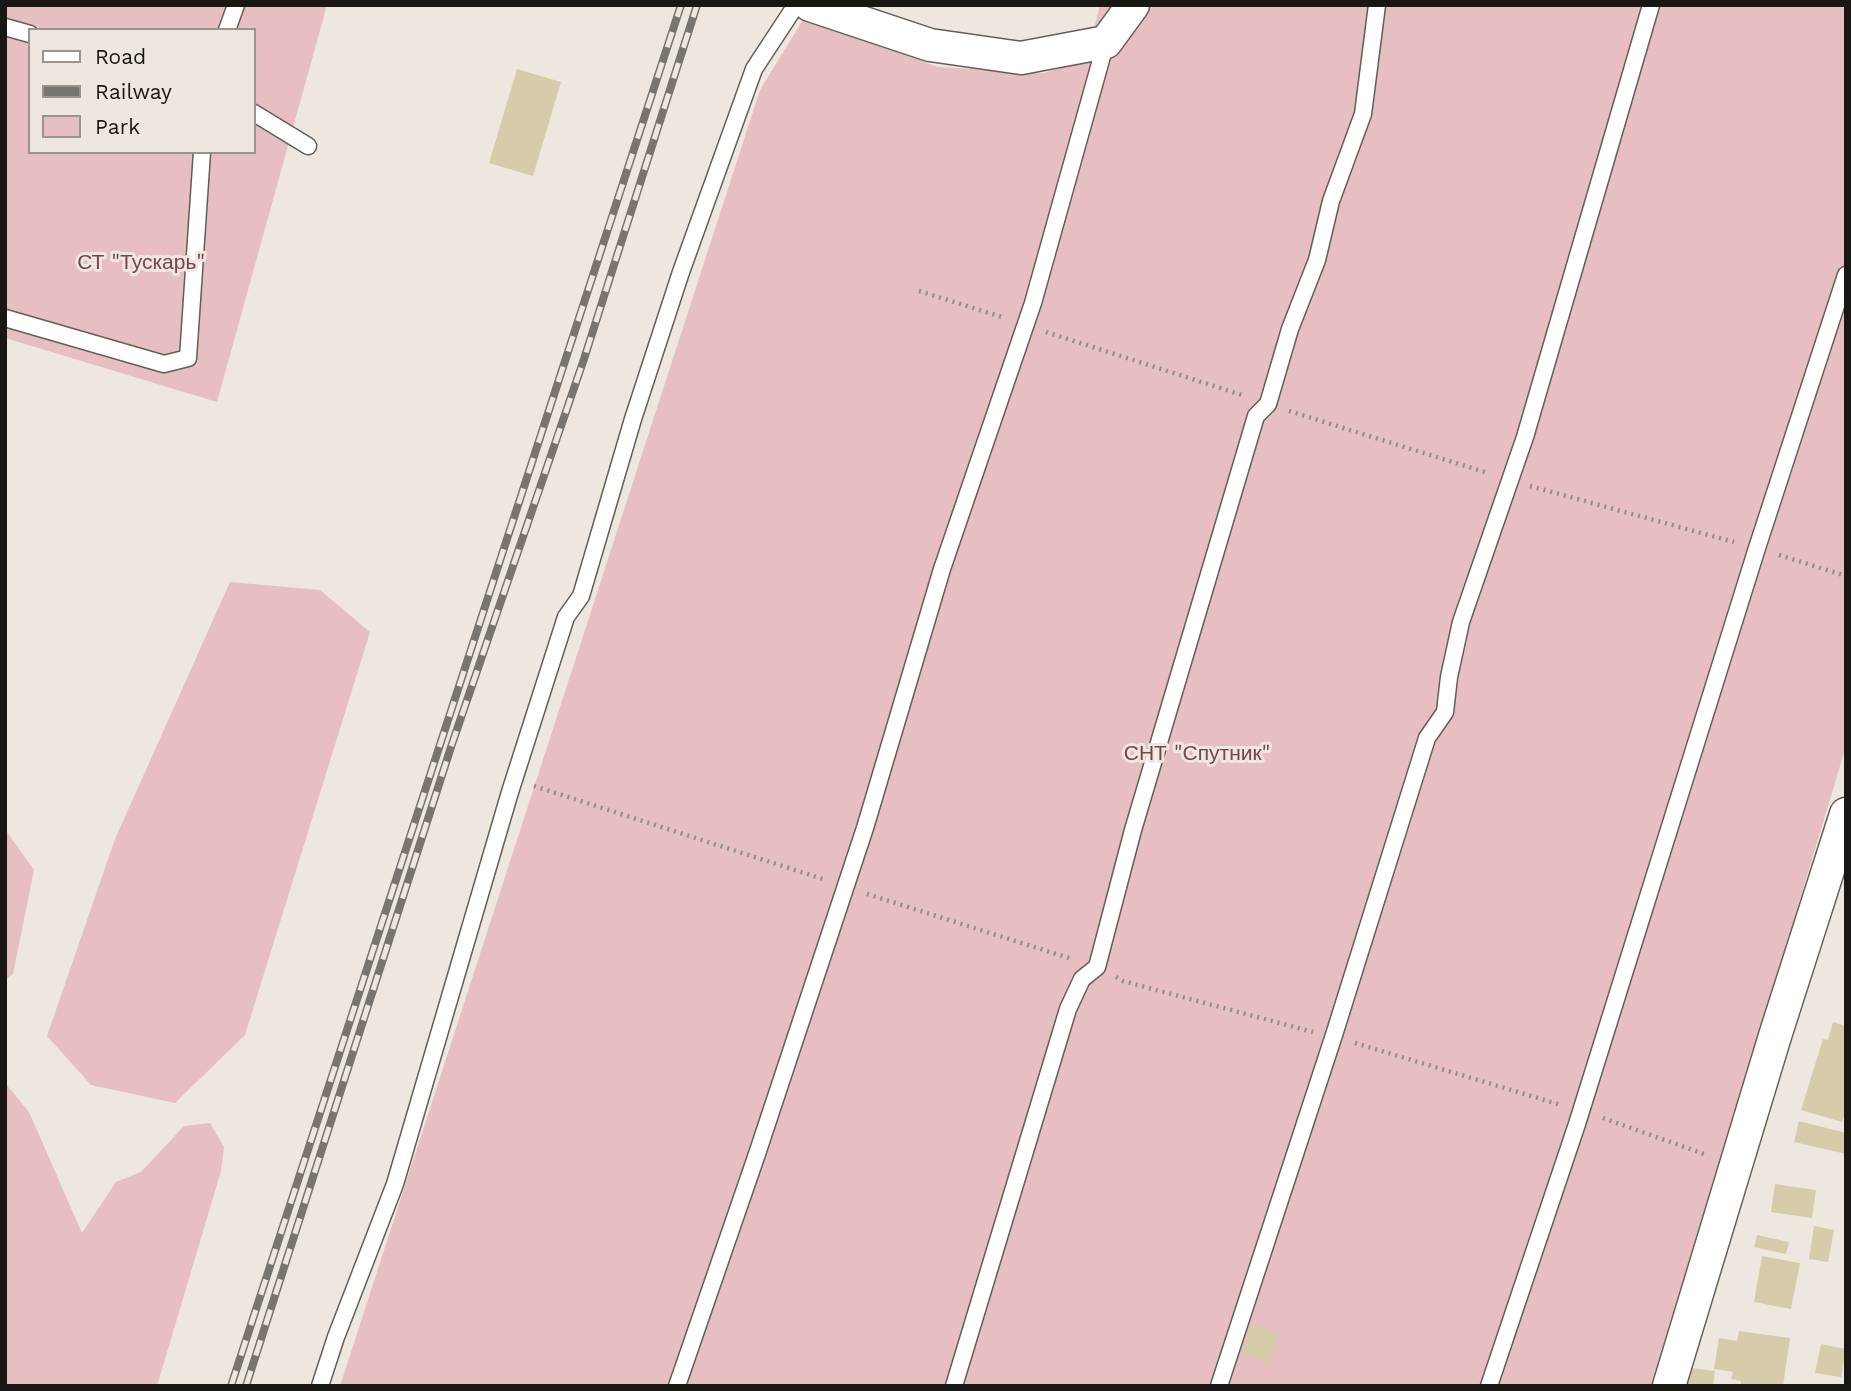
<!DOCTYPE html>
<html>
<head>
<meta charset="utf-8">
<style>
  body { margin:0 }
  #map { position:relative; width:1851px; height:1391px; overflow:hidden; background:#eee7e0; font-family:"Work Sans",sans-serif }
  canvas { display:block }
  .frame { position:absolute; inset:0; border:7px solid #191714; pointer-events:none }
  .legend { position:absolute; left:28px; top:28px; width:228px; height:126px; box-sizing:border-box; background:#eee7e0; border:2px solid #99948e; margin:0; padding:9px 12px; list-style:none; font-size:21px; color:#191714 }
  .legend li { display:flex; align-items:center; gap:14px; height:35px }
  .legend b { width:35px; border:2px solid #99948e }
</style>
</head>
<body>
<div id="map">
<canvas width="1851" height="1391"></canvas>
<div class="frame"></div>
<ul class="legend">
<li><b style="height:9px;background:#fff"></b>Road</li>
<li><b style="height:9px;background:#78746f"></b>Railway</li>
<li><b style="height:19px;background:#e7bec1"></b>Park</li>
</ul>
</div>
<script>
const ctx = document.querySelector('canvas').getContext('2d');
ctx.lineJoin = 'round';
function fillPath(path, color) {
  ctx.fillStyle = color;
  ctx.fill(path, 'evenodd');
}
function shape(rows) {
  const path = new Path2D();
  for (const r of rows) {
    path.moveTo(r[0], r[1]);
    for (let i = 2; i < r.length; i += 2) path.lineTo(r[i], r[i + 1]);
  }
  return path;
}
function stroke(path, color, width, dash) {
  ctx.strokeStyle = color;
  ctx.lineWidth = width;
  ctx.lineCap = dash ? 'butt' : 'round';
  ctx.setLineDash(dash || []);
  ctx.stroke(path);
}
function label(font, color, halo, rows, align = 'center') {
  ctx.font = font + ' "Work Sans",sans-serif';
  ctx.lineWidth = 6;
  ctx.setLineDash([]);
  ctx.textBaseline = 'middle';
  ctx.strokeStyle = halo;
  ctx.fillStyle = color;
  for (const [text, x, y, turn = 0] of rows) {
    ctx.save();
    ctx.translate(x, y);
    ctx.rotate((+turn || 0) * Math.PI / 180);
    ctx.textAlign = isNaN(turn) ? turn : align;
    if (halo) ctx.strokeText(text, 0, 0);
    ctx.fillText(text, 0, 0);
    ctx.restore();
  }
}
fillPath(shape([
  [5,5,327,5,217,402,5,338],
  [30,30,254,30,254,152,30,152],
  [1100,5,1846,5,1846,746,1654,1386,340,1386,760,90,804,18,938,67,1044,73,1086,60],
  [230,582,320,590,370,632,245,1035,175,1103,91,1085,47,1036,115,839],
  [7,832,34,870,13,974,5,980],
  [5,1083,29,1112,82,1233,116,1182,141,1172,184,1126,210,1123,224,1147,221,1171,157,1386,5,1386]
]), '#e7bec1');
fillPath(shape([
  [517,69,561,82,533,176,489,163],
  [1833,1022,1846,1026,1846,1111,1842,1122,1801,1110,1823,1039,1828,1040],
  [1799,1121,1846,1133,1846,1154,1794,1142],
  [1775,1184,1816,1190,1812,1218,1771,1212],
  [1814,1226,1834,1230,1828,1262,1809,1259],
  [1757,1235,1789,1242,1786,1254,1754,1247],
  [1762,1256,1800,1263,1791,1309,1754,1302],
  [1251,1324,1279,1333,1269,1363,1242,1355],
  [1739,1331,1790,1338,1783,1386,1740,1386,1741,1381,1731,1379,1733,1372,1714,1369,1719,1338,1737,1341],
  [1821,1344,1846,1349,1841,1377,1815,1373],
  [1683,1367,1715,1371,1713,1386,1681,1386]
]), '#d7cca9');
const service = shape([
  [5,27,30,34],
  [227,30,236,5],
  [254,113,308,146],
  [5,318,164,364,188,358,202,152],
  [320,1386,336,1337,395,1184,510,792,566,617,581,596,633,419,681,272,754,69,796,5],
  [677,1386,757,1154,865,828,942,569,1033,303,1106,42],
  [954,1386,1068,1009,1082,979,1097,967,1133,830,1256,416,1268,404,1290,329,1317,260,1331,201,1363,114,1377,5],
  [1219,1386,1334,1035,1427,738,1445,712,1449,677,1461,622,1525,437,1651,5],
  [1489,1386,1577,1124,1757,548,1846,275]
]);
const minor = shape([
  [810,5,930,45,1021,58,1106,42,1133,5],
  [1669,1386,1775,1036,1846,814]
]);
stroke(service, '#645e58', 19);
stroke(minor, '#645e58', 35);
stroke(shape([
  [919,291,1005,318],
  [1046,332,1245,396],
  [1289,411,1488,473],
  [1530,486,1734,542],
  [1779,555,1846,576],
  [534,786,826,880],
  [867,894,1069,958],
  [1116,977,1123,981,1313,1032],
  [1355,1043,1561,1105],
  [1603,1118,1707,1155]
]), '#928e88', 4.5, [2, 5]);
stroke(service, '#fff', 16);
stroke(minor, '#fff', 32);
const rail = shape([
  [231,1386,681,5],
  [246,1386,452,744,584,359,697,5]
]);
stroke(rail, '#78746f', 8);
stroke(rail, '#eee7e0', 5, [16]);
label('21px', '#7d434a', '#eee7e0', [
  ["СТ \"Тускарь\"",141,263],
  ["СНТ \"Спутник\"",1197,754]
]);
</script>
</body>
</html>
